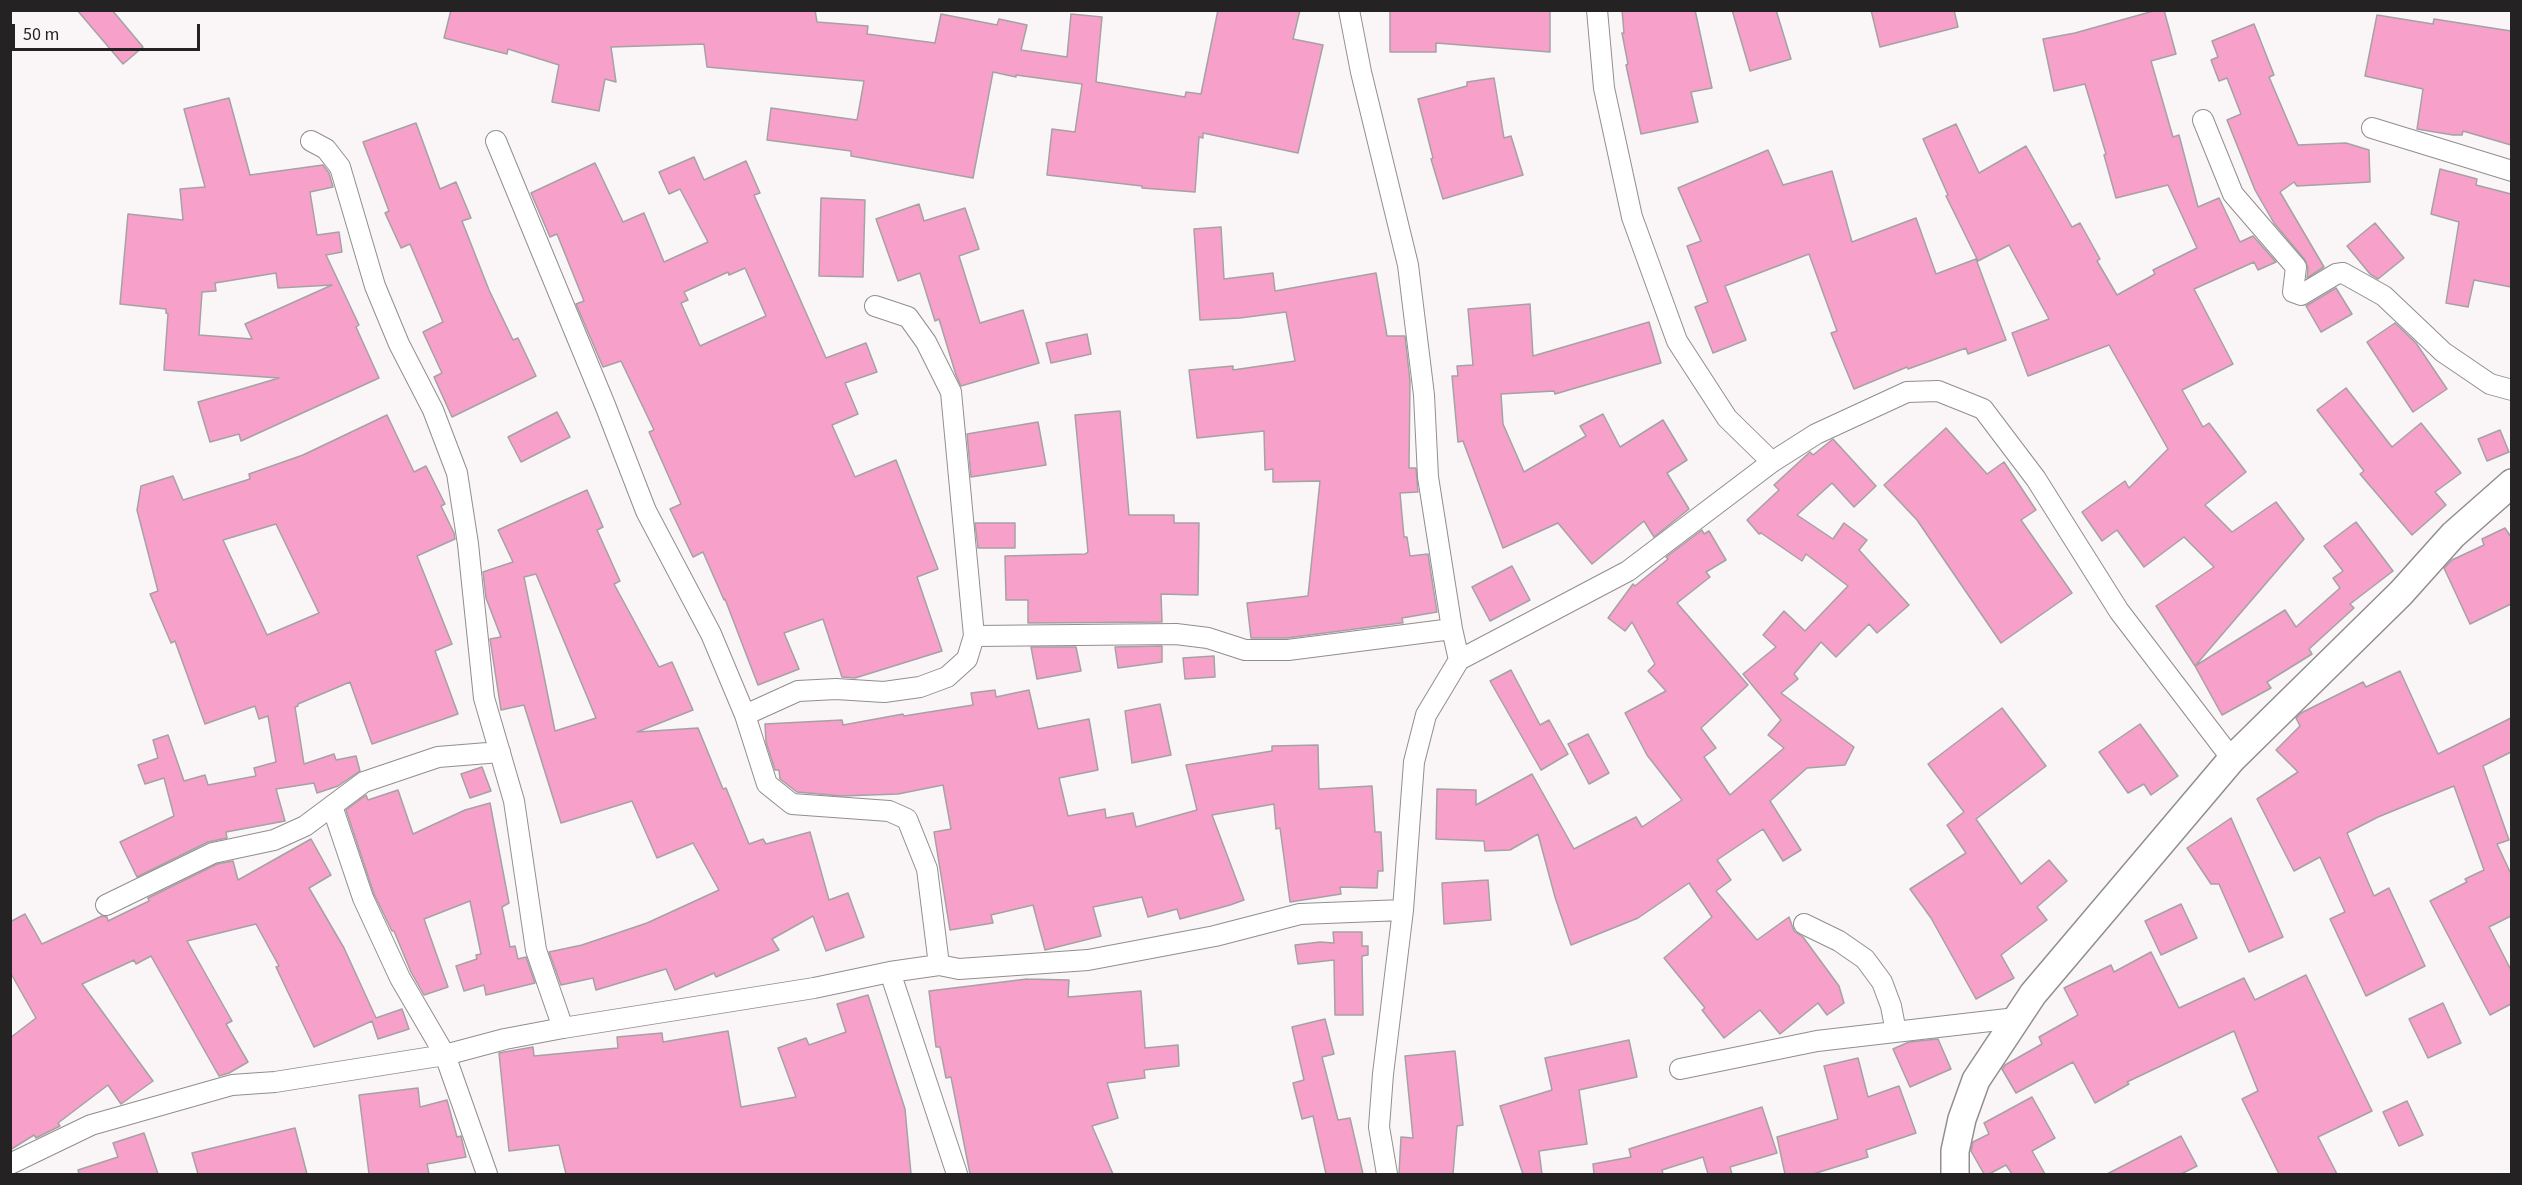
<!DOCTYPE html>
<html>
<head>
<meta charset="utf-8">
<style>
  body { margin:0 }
  #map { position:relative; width:2522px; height:1185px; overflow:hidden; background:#faf5f7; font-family:"Source Sans 3",sans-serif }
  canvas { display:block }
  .frame { position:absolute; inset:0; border:12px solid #242223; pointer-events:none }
  .scale { position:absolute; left:12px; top:24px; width:188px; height:27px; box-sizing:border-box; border:3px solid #242223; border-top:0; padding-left:8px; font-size:18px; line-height:21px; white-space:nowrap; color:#242223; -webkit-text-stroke:4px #faf5f7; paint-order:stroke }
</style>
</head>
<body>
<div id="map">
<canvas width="2522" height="1185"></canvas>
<div class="frame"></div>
<div class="scale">50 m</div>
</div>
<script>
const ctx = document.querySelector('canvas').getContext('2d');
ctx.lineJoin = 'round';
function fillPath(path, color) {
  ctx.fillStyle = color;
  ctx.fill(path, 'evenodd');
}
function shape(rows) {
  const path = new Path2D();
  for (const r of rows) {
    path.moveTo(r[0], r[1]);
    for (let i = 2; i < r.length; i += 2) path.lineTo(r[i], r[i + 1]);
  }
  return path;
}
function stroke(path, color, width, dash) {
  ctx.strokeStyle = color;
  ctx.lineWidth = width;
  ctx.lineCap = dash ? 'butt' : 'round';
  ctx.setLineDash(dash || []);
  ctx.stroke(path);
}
const building = shape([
  [77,10,112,10,143,47,123,64,77,10],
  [451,10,815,10,817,22,868,26,867,34,935,43,941,14,997,25,999,19,1027,25,1021,50,1067,57,1071,14,1102,17,1096,82,1185,97,1186,92,1201,94,1218,10,1300,10,1293,39,1323,45,1298,153,1203,133,1203,138,1199,137,1195,192,1142,188,1142,186,1047,175,1052,129,1075,132,1082,84,1016,75,1016,77,993,72,973,178,851,156,851,151,767,140,771,108,857,120,864,81,707,67,704,44,611,47,616,82,605,79,599,111,552,102,559,65,508,49,507,54,444,38,451,10],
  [1390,10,1550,10,1550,52,1436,43,1436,52,1390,52,1390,10],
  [1622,10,1695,10,1712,88,1691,92,1698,122,1641,134,1626,65,1628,64,1622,33,1624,33,1622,10],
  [1732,10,1776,10,1791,59,1750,71,1732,10],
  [1871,10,1954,10,1958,27,1880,47,1871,10],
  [2157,10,2164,10,2176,54,2151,61,2173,137,2179,135,2198,207,2219,198,2240,242,2253,236,2276,262,2258,270,2254,262,2194,289,2233,364,2182,390,2203,427,2209,423,2246,472,2205,505,2232,532,2276,502,2304,539,2195,666,2156,606,2214,567,2184,537,2144,567,2117,530,2102,541,2082,512,2125,481,2129,488,2168,449,2109,345,2028,376,2012,333,2049,319,2009,245,1978,261,1946,196,1948,195,1923,139,1956,124,1979,173,2026,146,2072,227,2080,223,2100,259,2097,261,2117,295,2155,274,2153,270,2197,248,2168,185,2116,198,2104,155,2106,154,2085,84,2054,91,2043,39,2075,33,2157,10],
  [2377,15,2433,24,2434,19,2511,31,2511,145,2463,131,2462,135,2453,135,2417,129,2423,89,2365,76,2377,15],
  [2254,24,2274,75,2269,77,2298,145,2346,143,2369,150,2370,182,2297,186,2294,182,2280,192,2324,267,2307,278,2308,268,2305,260,2274,223,2255,190,2227,120,2241,114,2227,78,2219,81,2211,60,2218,57,2212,41,2254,24],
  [1494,78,1504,138,1511,136,1523,175,1443,199,1431,159,1433,158,1418,99,1467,86,1467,82,1494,78],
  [229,98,250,175,323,165,329,173,333,187,310,192,317,235,339,232,342,252,326,255,359,325,356,327,379,378,241,441,239,434,210,442,198,402,279,378,164,370,168,314,166,313,166,309,120,304,128,214,183,220,180,189,205,187,184,109,229,98],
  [276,273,278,288,332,285,245,324,252,339,199,335,202,292,216,291,215,283,276,273],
  [416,123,440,189,456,182,471,218,462,221,489,290,513,340,518,338,536,376,452,417,434,377,442,373,423,332,443,322,410,244,401,248,385,213,389,211,363,142,416,123],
  [1768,150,1783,185,1832,171,1852,242,1916,218,1936,274,1976,259,2006,340,1968,354,1966,348,1908,369,1907,367,1854,389,1831,333,1837,331,1809,254,1725,286,1746,340,1713,353,1695,307,1708,302,1687,246,1701,241,1678,188,1768,150],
  [694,157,704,180,746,161,760,193,754,195,826,358,866,343,877,372,845,383,858,414,832,425,855,477,896,460,938,569,917,577,942,651,855,678,842,677,823,619,784,633,799,669,758,685,725,599,724,600,703,552,693,557,670,509,681,504,649,432,654,430,621,361,603,367,576,304,584,301,557,234,550,237,531,193,595,163,623,222,644,213,664,262,708,242,680,189,669,194,659,172,694,157],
  [745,268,766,316,700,346,681,303,688,300,684,292,728,272,729,275,745,268],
  [2440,169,2477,179,2476,185,2511,194,2511,287,2474,280,2468,307,2446,303,2459,222,2431,214,2440,169],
  [821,198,865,200,863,277,819,276,821,198],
  [919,204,924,221,965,208,979,249,959,256,980,323,1023,310,1039,363,961,386,956,375,939,319,935,321,920,273,898,281,876,219,919,204],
  [2375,223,2404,258,2378,279,2370,274,2347,246,2375,223],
  [1221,227,1224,279,1273,273,1275,291,1376,273,1387,336,1405,336,1410,381,1409,468,1416,468,1418,492,1400,493,1404,537,1407,537,1410,556,1428,554,1437,612,1402,618,1403,623,1401,623,1287,638,1251,638,1247,603,1308,596,1320,481,1273,482,1273,469,1265,470,1264,431,1197,438,1189,370,1233,366,1233,370,1295,361,1286,312,1240,318,1200,320,1194,229,1221,227],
  [2336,288,2352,314,2321,332,2306,306,2336,288],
  [1530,304,1533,356,1649,322,1661,363,1555,394,1554,391,1501,394,1503,424,1524,472,1586,436,1580,426,1603,414,1620,447,1663,420,1687,460,1667,473,1689,509,1654,537,1644,521,1592,564,1558,523,1503,548,1463,441,1458,442,1452,376,1458,376,1457,366,1473,365,1468,309,1530,304],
  [2395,323,2416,343,2447,389,2413,412,2367,342,2395,323],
  [1087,334,1091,354,1051,363,1046,343,1087,334],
  [2346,388,2392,447,2421,423,2461,473,2435,492,2446,505,2412,535,2360,474,2364,471,2317,410,2346,388],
  [1120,411,1129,515,1174,515,1174,523,1199,523,1198,595,1161,594,1162,622,1028,623,1028,600,1006,600,1005,556,1085,554,1088,552,1075,415,1120,411],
  [557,412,570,437,521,462,508,437,557,412],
  [387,415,414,472,426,466,445,504,441,506,454,533,455,539,417,556,452,644,435,651,458,714,372,744,350,682,298,704,298,706,295,707,304,764,334,754,336,760,356,756,360,771,338,786,317,793,314,783,276,789,285,821,226,832,227,838,208,842,137,877,120,842,174,816,164,778,145,784,138,765,158,758,153,740,168,735,184,781,205,775,208,785,256,776,254,768,276,762,268,716,259,719,255,706,205,724,175,641,171,643,150,594,158,591,137,510,141,486,173,476,183,500,250,479,249,474,303,455,387,415],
  [276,524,319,613,267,635,223,540,276,524],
  [1038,422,1046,465,971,477,967,434,1038,422],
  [1946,428,1987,474,2004,462,2036,510,2021,520,2072,593,2001,643,1917,520,1884,485,1946,428],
  [2500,430,2509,452,2487,461,2478,439,2500,430],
  [1833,439,1876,486,1854,507,1832,483,1797,515,1833,539,1844,523,1867,540,1859,550,1909,605,1877,633,1869,624,1836,657,1821,642,1794,674,1798,679,1781,693,1854,747,1845,765,1807,768,1770,801,1801,850,1783,861,1763,829,1717,860,1731,880,1716,891,1757,940,1789,917,1794,931,1803,937,1839,986,1844,1003,1827,1015,1818,1003,1780,1034,1760,1010,1724,1038,1702,1010,1705,1008,1664,958,1712,917,1689,883,1638,918,1571,945,1555,897,1538,834,1510,850,1485,851,1484,841,1436,839,1437,789,1476,790,1476,805,1532,774,1574,849,1636,817,1642,827,1682,800,1647,755,1625,713,1666,691,1648,671,1655,664,1632,622,1625,631,1608,618,1633,584,1635,586,1668,559,1666,557,1702,530,1704,534,1709,531,1726,560,1706,572,1710,577,1677,603,1748,685,1701,728,1716,748,1704,757,1730,795,1784,748,1768,735,1781,720,1743,674,1776,647,1763,635,1784,611,1805,631,1848,586,1806,554,1802,561,1761,533,1759,534,1747,520,1779,490,1774,485,1810,452,1813,455,1833,439],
  [587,490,603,527,597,530,620,581,614,584,659,667,672,662,693,710,637,732,698,728,723,789,726,788,749,844,763,839,766,844,810,832,829,900,848,893,864,937,826,951,813,916,772,939,779,950,716,977,714,973,675,990,666,969,596,990,593,978,561,985,549,952,582,945,647,923,719,890,693,843,657,858,632,801,561,823,524,705,501,710,490,639,501,637,486,598,483,572,513,562,498,530,587,490],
  [536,574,596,718,555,731,524,577,536,574],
  [2356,522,2393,571,2350,604,2354,608,2309,649,2312,654,2267,682,2271,688,2222,715,2195,666,2285,610,2296,627,2340,588,2333,578,2343,571,2324,546,2356,522],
  [975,523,1015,523,1015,548,978,548,975,523],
  [2505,528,2511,537,2511,604,2470,624,2444,568,2452,560,2484,545,2482,539,2505,528],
  [1512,566,1530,600,1490,621,1472,587,1512,566],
  [1162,646,1162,662,1118,668,1115,647,1162,646],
  [1031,647,1076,647,1081,671,1037,679,1031,647],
  [1214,656,1215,677,1185,679,1183,658,1214,656],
  [1511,670,1540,725,1549,720,1568,754,1541,770,1490,681,1511,670],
  [2400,671,2438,754,2511,718,2511,752,2483,766,2509,840,2497,844,2511,874,2511,916,2489,927,2511,970,2511,1004,2490,1015,2430,901,2467,882,2465,879,2484,870,2454,786,2378,817,2347,833,2374,896,2389,888,2425,966,2366,996,2330,919,2345,912,2320,857,2294,871,2257,799,2298,772,2276,750,2300,726,2296,718,2301,713,2363,682,2366,687,2400,671],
  [995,690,996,697,1029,690,1038,729,1089,719,1098,770,1059,778,1068,816,1105,809,1106,818,1133,813,1136,827,1197,810,1186,765,1272,751,1272,746,1318,745,1319,789,1372,786,1375,832,1381,832,1383,871,1378,871,1377,888,1340,887,1341,894,1290,902,1280,828,1276,829,1274,804,1212,815,1244,900,1230,905,1180,919,1177,909,1148,917,1142,897,1093,907,1101,936,1045,950,1033,905,991,915,993,923,950,930,934,832,951,829,943,785,898,794,841,796,797,792,780,779,779,770,775,770,766,742,765,724,842,720,843,725,903,714,904,716,973,705,971,693,995,690],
  [1160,704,1171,755,1132,763,1125,711,1160,704],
  [2002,708,2046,766,1976,819,2021,884,2049,860,2067,881,2037,907,2047,920,2001,955,2014,978,1976,999,1931,918,1910,889,1966,853,1947,825,1964,812,1928,764,2002,708],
  [2140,724,2178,776,2151,795,2144,784,2128,793,2099,752,2140,724],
  [1588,734,1609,773,1589,784,1568,744,1588,734],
  [482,767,491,791,470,798,461,774,482,767],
  [398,790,413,834,465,810,490,803,509,903,502,907,510,947,515,946,518,959,526,957,535,983,486,995,484,985,464,991,456,966,477,959,476,955,481,954,470,901,424,919,448,987,424,995,411,972,394,931,392,931,374,894,346,810,366,795,368,800,398,790],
  [2231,818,2283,937,2249,952,2219,884,2211,884,2187,848,2231,818],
  [311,839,331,875,309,888,344,948,376,1018,402,1009,409,1029,378,1039,372,1021,314,1047,276,967,279,966,256,924,187,941,232,1021,226,1024,248,1062,229,1073,219,1076,151,956,136,964,134,960,82,984,153,1081,121,1104,108,1085,58,1123,60,1126,36,1138,34,1135,10,1150,10,1038,36,1018,10,972,10,922,25,914,42,944,102,916,107,917,108,921,149,901,148,898,217,864,233,861,238,880,311,839],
  [1488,880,1491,920,1444,924,1442,883,1488,880],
  [2181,904,2197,938,2161,955,2145,921,2181,904],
  [1333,932,1362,932,1362,946,1368,946,1368,955,1362,956,1363,1015,1335,1015,1334,960,1298,964,1295,945,1320,942,1334,943,1333,932],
  [2151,952,2179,1008,2244,978,2255,1000,2306,975,2372,1111,2318,1137,2337,1174,2279,1174,2242,1099,2258,1091,2234,1031,2127,1082,2129,1084,2095,1103,2073,1062,2016,1093,2002,1069,2005,1065,2042,1044,2039,1037,2078,1015,2064,988,2111,965,2114,972,2151,952],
  [1027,979,1069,980,1068,997,1141,991,1145,1048,1178,1045,1179,1066,1144,1070,1145,1078,1107,1083,1118,1118,1092,1126,1113,1174,970,1174,951,1077,946,1078,940,1047,936,1047,929,991,1027,979],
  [868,995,905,1109,911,1174,566,1174,559,1145,509,1151,499,1053,533,1047,534,1056,618,1048,617,1037,662,1033,663,1042,728,1031,741,1107,796,1097,778,1048,806,1038,809,1045,846,1032,837,1004,868,995],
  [2443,1003,2461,1043,2428,1058,2409,1019,2443,1003],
  [1325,1019,1334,1054,1322,1057,1338,1120,1350,1118,1363,1174,1326,1174,1313,1116,1302,1119,1293,1083,1304,1080,1292,1027,1325,1019],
  [1938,1039,1951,1069,1910,1087,1893,1049,1909,1042,1938,1039],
  [1629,1040,1637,1077,1579,1090,1587,1144,1539,1151,1542,1174,1523,1174,1500,1106,1552,1090,1545,1058,1629,1040],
  [1455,1051,1463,1125,1457,1126,1453,1174,1399,1174,1401,1137,1413,1138,1405,1056,1455,1051],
  [1858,1058,1868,1097,1899,1086,1916,1133,1866,1150,1868,1157,1813,1174,1785,1174,1777,1137,1838,1119,1824,1066,1858,1058],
  [418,1088,420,1107,447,1100,457,1137,461,1136,466,1157,427,1164,429,1174,369,1174,359,1095,418,1088],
  [2032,1097,2055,1138,2032,1151,2045,1174,2012,1174,2006,1165,1989,1174,1984,1174,1971,1151,1973,1142,1989,1134,1984,1123,2032,1097],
  [2407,1101,2423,1135,2399,1146,2383,1112,2407,1101],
  [1762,1107,1777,1153,1730,1167,1732,1174,1708,1174,1703,1157,1662,1170,1663,1174,1594,1174,1593,1164,1631,1157,1629,1149,1762,1107],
  [295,1128,307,1174,198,1174,192,1153,295,1128],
  [144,1133,158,1174,79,1174,78,1170,118,1157,113,1143,144,1133],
  [2181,1136,2197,1166,2181,1174,2107,1174,2181,1136]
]);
fillPath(building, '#f7a1ca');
stroke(building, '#a6a1a3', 1.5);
const street = shape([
  [1349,10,1361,72,1408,265,1424,395,1428,477,1452,629,1459,660],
  [1597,10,1604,88,1632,217,1677,341,1727,418,1772,462],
  [2203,120,2233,194,2296,267,2293,292,2301,295,2336,274,2343,273,2384,296,2443,352,2490,384,2512,390],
  [2372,128,2512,171],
  [311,141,326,149,340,167,375,286,399,344,433,410,457,473,468,544,484,698,514,801,536,950,563,1028],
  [496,141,605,405,646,511,711,634,745,715,767,784,792,804,889,811,907,819,927,869,939,965],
  [974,636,1176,634,1208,638,1245,650,1288,650,1452,629],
  [745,715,798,691,836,689,884,692,920,687,947,677,967,659,974,636,951,392,926,342,908,317,875,306],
  [332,806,363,898,400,978,445,1055,487,1174],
  [106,905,213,853,274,840,305,826,364,782,438,757,500,752],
  [1804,924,1839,941,1865,959,1882,982,1891,1006,1896,1032],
  [890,972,957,1174],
  [1680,1069,1817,1041,2016,1018],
  [10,1164,91,1125,232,1085,275,1082,445,1055,505,1039,563,1028,814,988,890,972,939,965,959,969,1088,960,1215,936,1300,914,1403,910],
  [1387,1174,1379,1127,1383,1074,1403,910,1414,762,1426,715,1459,660,1628,571,1772,462,1816,434,1907,392,1938,391,1983,409,2036,479,2119,611,2232,759]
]);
const secondary = shape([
  [1955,1174,1955,1151,1962,1119,1976,1080,2033,994,2232,759,2401,593,2453,535,2512,483]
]);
stroke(street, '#928e90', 22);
stroke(secondary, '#928e90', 30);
stroke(street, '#fff', 20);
stroke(secondary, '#fff', 27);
</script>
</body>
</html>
